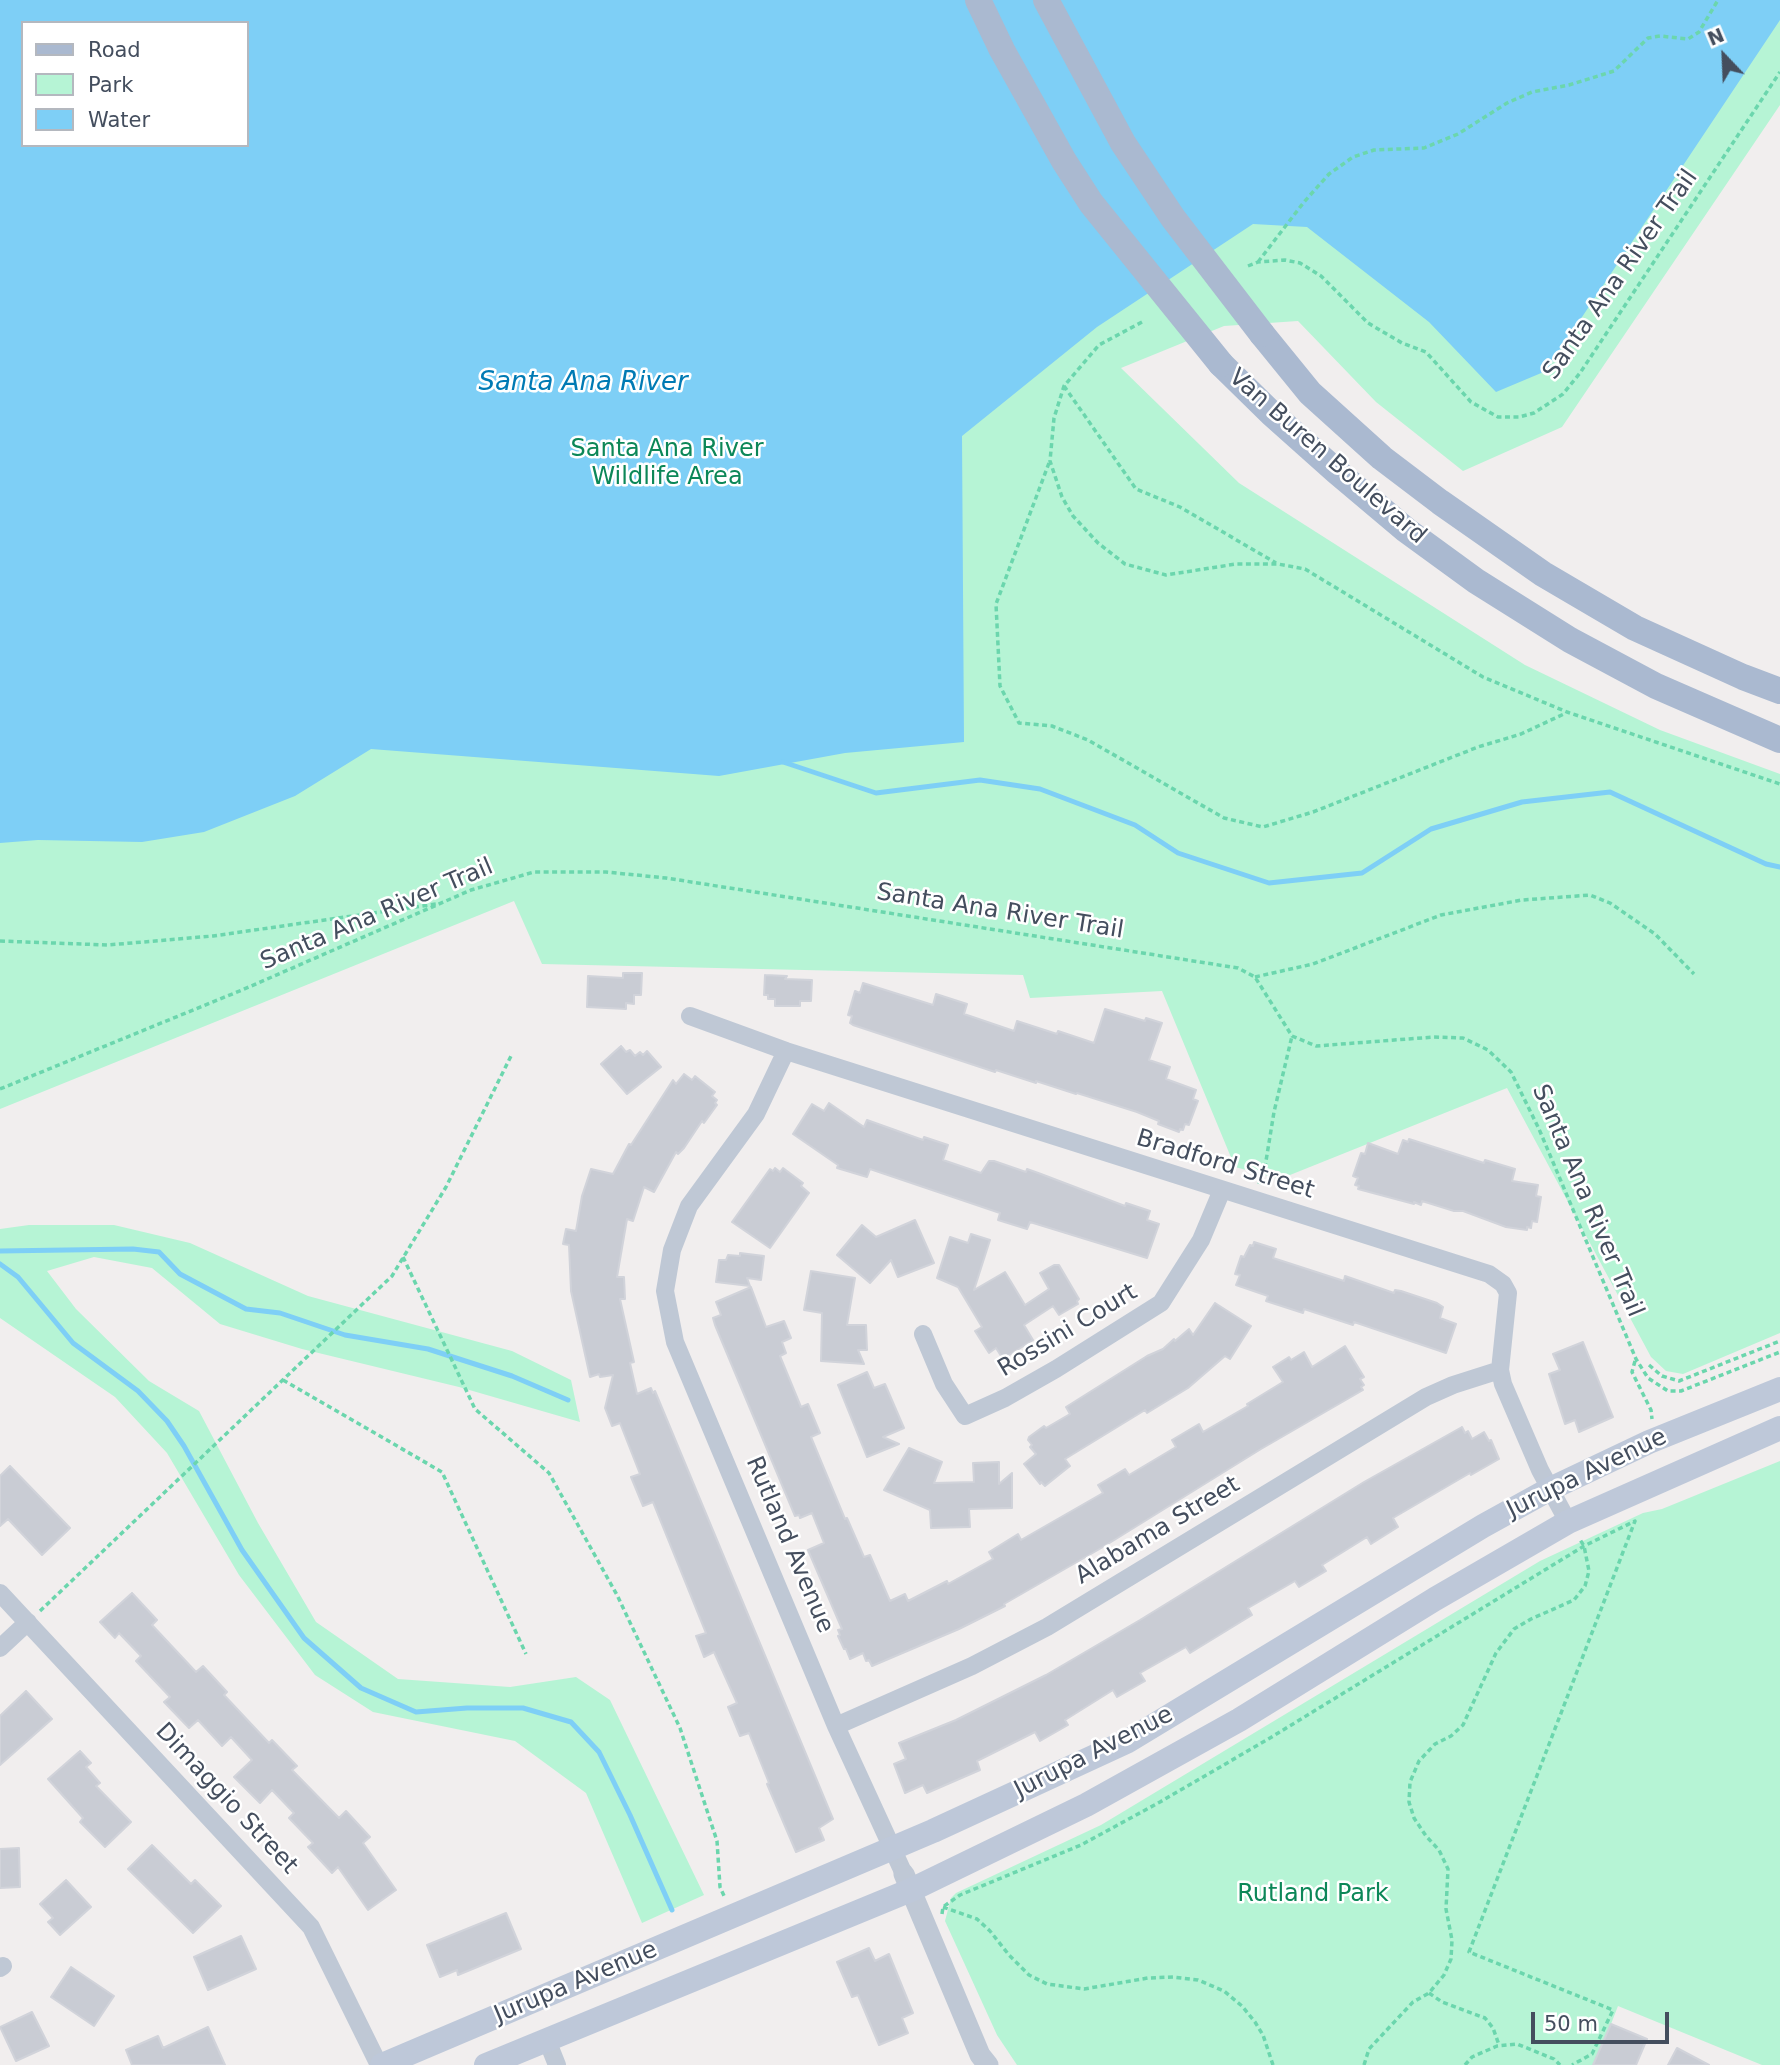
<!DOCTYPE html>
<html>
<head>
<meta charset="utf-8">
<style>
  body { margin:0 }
  #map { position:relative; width:1780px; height:2065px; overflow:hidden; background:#f1eeee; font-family:"DejaVu Sans",sans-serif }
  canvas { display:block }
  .legend { position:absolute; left:21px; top:21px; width:228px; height:126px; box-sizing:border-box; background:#fff; border:2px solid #b4b8bf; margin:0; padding:9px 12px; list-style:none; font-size:21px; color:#444e5e }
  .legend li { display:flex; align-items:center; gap:14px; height:35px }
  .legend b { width:35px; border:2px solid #b4b8bf }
  .north { position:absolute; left:1689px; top:21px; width:70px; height:70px; -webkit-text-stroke:5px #fff; paint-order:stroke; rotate:337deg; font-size:19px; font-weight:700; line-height:28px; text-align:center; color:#444e5e }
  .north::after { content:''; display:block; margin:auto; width:24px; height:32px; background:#444e5e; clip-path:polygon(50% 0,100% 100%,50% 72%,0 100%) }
  .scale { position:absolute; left:1531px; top:2012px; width:138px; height:32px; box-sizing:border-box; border:4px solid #444e5e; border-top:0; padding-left:9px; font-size:21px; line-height:24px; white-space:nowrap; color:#444e5e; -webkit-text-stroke:5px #fff; paint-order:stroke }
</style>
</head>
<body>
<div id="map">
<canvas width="1780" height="2065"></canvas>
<ul class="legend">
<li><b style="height:9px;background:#aab9d0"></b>Road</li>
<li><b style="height:19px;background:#b6f4d5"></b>Park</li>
<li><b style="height:19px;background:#7ecff6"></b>Water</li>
</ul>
<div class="north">N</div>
<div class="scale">50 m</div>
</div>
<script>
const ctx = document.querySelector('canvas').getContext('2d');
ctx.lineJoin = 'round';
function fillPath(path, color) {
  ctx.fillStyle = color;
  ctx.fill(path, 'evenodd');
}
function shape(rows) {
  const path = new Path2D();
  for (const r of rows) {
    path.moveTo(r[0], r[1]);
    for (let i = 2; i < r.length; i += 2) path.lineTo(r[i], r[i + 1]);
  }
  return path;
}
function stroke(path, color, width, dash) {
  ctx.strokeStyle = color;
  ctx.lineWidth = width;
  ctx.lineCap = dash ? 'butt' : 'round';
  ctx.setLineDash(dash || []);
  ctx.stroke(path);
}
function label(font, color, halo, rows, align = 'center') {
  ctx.font = font + ' "DejaVu Sans",sans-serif';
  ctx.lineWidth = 5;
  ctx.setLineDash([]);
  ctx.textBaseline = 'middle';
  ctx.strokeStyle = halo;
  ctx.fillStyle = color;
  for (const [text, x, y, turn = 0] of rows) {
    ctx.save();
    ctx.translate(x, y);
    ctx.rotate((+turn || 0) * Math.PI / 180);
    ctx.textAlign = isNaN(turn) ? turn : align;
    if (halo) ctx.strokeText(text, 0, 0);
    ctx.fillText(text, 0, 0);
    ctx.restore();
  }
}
fillPath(shape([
  [0,0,1780,0,1780,105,1562,427,1463,471,1376,402,1298,321,1224,326,1121,368,1239,483,1525,665,1660,730,1780,774,1780,1333,1683,1374,1666,1371,1651,1357,1507,1088,1280,1179,1235,1167,1162,991,1030,998,1023,975,542,964,514,901,0,1109],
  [23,23,247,23,247,145,23,145],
  [29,1225,114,1225,190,1243,308,1296,512,1351,571,1380,580,1422,459,1387,302,1349,220,1324,152,1268,94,1257,47,1271,76,1309,149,1381,199,1411,258,1523,316,1622,398,1679,510,1687,576,1677,610,1700,704,1895,642,1923,586,1793,515,1741,373,1712,315,1675,239,1575,167,1453,115,1397,0,1318,0,1229],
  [1780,1461,1780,2065,1762,2065,1618,2006,1595,2065,1017,2065,997,2035,945,1921,951,1898,956,1893,1101,1825,1540,1561,1643,1513,1662,1509]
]), '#b6f4d5');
fillPath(shape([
  [0,0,1780,0,1780,20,1546,371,1496,392,1429,322,1307,227,1253,224,1097,327,962,436,964,742,845,753,719,776,371,749,295,796,204,832,142,842,38,840,0,843],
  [23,23,247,23,247,145,23,145]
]), '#7ecff6');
stroke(shape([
  [783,762,876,793,980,780,1040,789,1135,825,1178,853,1269,883,1362,873,1431,829,1522,802,1610,792,1766,864,1780,867],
  [0,1251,133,1249,159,1252,180,1274,246,1309,280,1313,345,1335,428,1349,512,1376,568,1400],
  [0,1264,18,1277,73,1343,138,1391,167,1421,184,1446,242,1550,304,1638,361,1688,416,1712,467,1708,523,1708,571,1722,599,1752,630,1815,672,1910]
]), '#7ecff6', 5);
const building = shape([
  [623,973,642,973,641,995,634,995,634,1004,626,1003,626,1009,587,1007,588,976,623,978,623,973],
  [765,975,787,976,785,979,812,980,811,1001,800,1001,800,1006,775,1006,775,999,768,999,768,995,764,995,765,975],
  [863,983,933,1005,936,994,967,1004,964,1014,1014,1031,1017,1021,1057,1034,1058,1031,1094,1043,1105,1009,1145,1021,1146,1018,1162,1023,1149,1060,1170,1067,1166,1079,1196,1090,1193,1099,1198,1101,1189,1125,1185,1124,1183,1130,1180,1129,1179,1132,1158,1124,1159,1121,1137,1112,1077,1093,1076,1094,1036,1081,1036,1083,996,1070,995,1072,853,1025,850,1023,852,1016,848,1015,855,991,860,993,863,983],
  [621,1046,626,1052,630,1050,635,1056,640,1052,643,1055,647,1051,661,1067,627,1094,601,1064,621,1046],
  [684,1074,692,1080,695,1076,715,1092,712,1096,717,1100,715,1103,717,1105,704,1123,702,1121,684,1148,678,1154,676,1152,654,1192,644,1187,633,1221,627,1219,617,1277,624,1277,625,1299,620,1299,634,1362,630,1363,637,1394,651,1388,653,1393,655,1391,833,1819,819,1828,824,1840,796,1852,767,1784,769,1783,749,1733,740,1736,728,1707,737,1703,714,1652,704,1657,696,1636,706,1633,653,1502,643,1506,631,1477,640,1474,620,1423,612,1426,605,1408,613,1375,600,1377,599,1374,590,1377,571,1291,569,1245,563,1244,566,1229,576,1231,582,1196,591,1169,613,1174,629,1144,631,1145,673,1080,676,1084,684,1074],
  [829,1103,864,1127,867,1120,923,1140,924,1137,948,1145,943,1160,981,1173,989,1161,994,1161,1026,1172,1027,1169,1041,1174,1125,1206,1126,1203,1150,1211,1147,1220,1159,1224,1147,1258,1030,1222,1027,1229,998,1220,1000,1213,870,1169,867,1177,837,1168,838,1165,793,1134,812,1104,824,1111,829,1103],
  [1409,1139,1484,1163,1485,1160,1515,1169,1512,1181,1538,1185,1536,1196,1541,1197,1537,1222,1532,1221,1531,1228,1527,1227,1527,1230,1506,1227,1463,1211,1454,1211,1422,1201,1421,1205,1414,1202,1414,1204,1358,1189,1359,1186,1355,1185,1358,1178,1353,1176,1361,1153,1365,1154,1368,1143,1398,1154,1403,1140,1408,1142,1409,1139],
  [775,1168,780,1172,783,1168,803,1183,801,1186,809,1193,770,1248,732,1222,770,1169,773,1171,775,1168],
  [915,1220,934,1263,898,1277,891,1260,870,1283,837,1255,862,1225,876,1237,915,1220],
  [971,1234,990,1240,974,1290,1005,1272,1025,1305,1049,1289,1040,1273,1054,1265,1059,1265,1079,1299,1077,1301,1078,1304,1059,1315,1053,1306,1024,1325,1033,1340,1003,1359,996,1348,989,1353,975,1331,982,1327,958,1287,937,1278,950,1237,968,1243,971,1234],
  [1254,1242,1276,1249,1273,1258,1344,1281,1345,1276,1394,1293,1395,1290,1401,1291,1437,1303,1443,1307,1440,1318,1456,1324,1446,1353,1354,1322,1353,1325,1304,1309,1303,1313,1266,1301,1268,1296,1236,1285,1240,1275,1235,1274,1241,1256,1244,1257,1250,1245,1253,1246,1254,1242],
  [740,1253,764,1256,761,1280,747,1278,750,1286,716,1282,719,1260,726,1260,728,1255,740,1256,740,1253],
  [811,1271,855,1278,847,1325,866,1325,867,1350,858,1350,864,1364,821,1361,822,1313,804,1310,811,1271],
  [751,1287,766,1327,784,1321,791,1338,782,1342,786,1353,780,1356,801,1407,808,1404,820,1433,811,1437,845,1519,847,1518,864,1557,870,1555,890,1601,905,1594,908,1601,947,1581,948,1584,993,1559,989,1552,1018,1534,1021,1540,1103,1493,1098,1485,1125,1469,1129,1475,1176,1447,1172,1440,1199,1424,1203,1432,1248,1406,1247,1404,1283,1382,1273,1367,1289,1357,1291,1360,1304,1352,1312,1367,1345,1346,1364,1377,1360,1379,1364,1385,1361,1387,1363,1390,1261,1449,1103,1547,1004,1604,1005,1606,959,1629,872,1666,869,1660,866,1661,863,1653,850,1659,846,1649,844,1649,838,1636,840,1635,838,1630,842,1629,808,1550,824,1543,812,1513,800,1518,799,1515,795,1516,715,1325,713,1318,721,1315,716,1302,751,1287],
  [1215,1303,1251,1326,1230,1359,1225,1356,1188,1388,1147,1413,1145,1410,1065,1459,1070,1466,1045,1486,1041,1482,1040,1484,1024,1464,1036,1454,1030,1447,1032,1445,1028,1440,1029,1437,1044,1426,1046,1428,1070,1414,1066,1407,1147,1356,1163,1349,1174,1339,1175,1341,1189,1329,1193,1335,1215,1303],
  [1583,1342,1613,1417,1579,1432,1575,1420,1565,1424,1549,1374,1560,1370,1553,1354,1583,1342],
  [867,1372,874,1388,885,1384,904,1428,883,1437,899,1444,867,1457,838,1385,867,1372],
  [1462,1427,1465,1433,1468,1431,1472,1439,1484,1432,1489,1441,1491,1440,1499,1459,1471,1475,1470,1473,1393,1518,1398,1527,1371,1544,1367,1537,1322,1565,1326,1571,1299,1587,1295,1581,1248,1608,1252,1615,1190,1653,1186,1647,1140,1673,1145,1681,1117,1697,1113,1690,1065,1720,1068,1725,1040,1741,1035,1732,977,1761,980,1770,927,1793,923,1785,905,1793,894,1764,906,1759,899,1743,956,1720,1046,1675,1140,1620,1364,1482,1462,1427],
  [909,1448,942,1462,934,1483,974,1482,973,1463,999,1462,999,1484,1012,1473,1012,1508,969,1509,970,1527,931,1528,930,1510,884,1490,909,1448],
  [10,1466,70,1528,42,1555,8,1519,0,1526,0,1476,10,1466],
  [132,1593,157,1620,152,1625,196,1672,203,1666,227,1692,224,1695,269,1743,272,1740,297,1766,292,1770,339,1818,346,1811,370,1837,363,1843,396,1890,368,1910,338,1867,332,1873,308,1847,313,1843,289,1818,294,1813,272,1790,260,1803,234,1777,252,1760,231,1737,222,1746,198,1720,189,1728,164,1702,170,1697,136,1661,141,1656,119,1633,115,1638,100,1622,132,1593],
  [26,1691,52,1719,0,1765,0,1716,26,1691],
  [80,1751,91,1763,86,1767,100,1783,96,1786,131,1822,105,1847,80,1822,83,1818,48,1779,80,1751],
  [152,1845,191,1884,195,1880,221,1906,193,1933,128,1869,152,1845],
  [19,1848,20,1887,0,1888,0,1849,19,1848],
  [66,1880,91,1907,60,1935,48,1922,53,1918,40,1904,66,1880],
  [506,1913,521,1949,458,1975,457,1970,440,1977,427,1945,506,1913],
  [241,1936,256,1969,208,1990,194,1957,241,1936],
  [869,1948,875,1961,889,1954,913,2013,902,2018,908,2033,879,2045,858,1995,852,1997,837,1962,869,1948],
  [71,1967,114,1996,94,2026,51,1997,71,1967],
  [32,2012,49,2046,16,2061,0,2027,32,2012],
  [1611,2024,1647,2039,1636,2065,1593,2065,1611,2024],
  [208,2027,225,2065,132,2065,126,2050,158,2036,163,2048,208,2027],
  [1677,2048,1709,2065,1668,2065,1677,2048]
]);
fillPath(building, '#c9ccd4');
stroke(building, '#d1d3da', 2);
stroke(shape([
  [1258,262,1304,202,1329,174,1353,157,1374,150,1424,148,1458,134,1507,103,1532,92,1569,85,1614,71,1648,38,1660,36,1688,39,1699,32,1718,0],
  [1248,266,1258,262,1285,260,1300,263,1321,276,1368,323,1402,343,1426,352,1471,402,1498,417,1519,417,1534,413,1563,394,1580,373,1780,72],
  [1142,322,1099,345,1064,386,1054,418,1050,461,1062,497,1073,516,1098,543,1125,564,1166,575,1236,564,1278,564,1305,569,1483,677,1567,712,1780,784],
  [1064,386,1136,489,1180,507,1276,563],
  [1049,463,996,604,1000,686,1019,723,1052,726,1088,740,1224,818,1263,827,1313,812,1478,747,1521,734,1566,713],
  [0,941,108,945,213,936,436,904],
  [1255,977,1313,964,1441,915,1522,900,1590,895,1610,903,1655,934,1694,974],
  [0,1089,242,990,471,890,534,872,606,872,666,878,1238,968,1255,977,1292,1036,1316,1046,1434,1037,1463,1038,1488,1050,1511,1072,1539,1129,1636,1359,1648,1378,1668,1391,1681,1391,1780,1352],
  [1259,1184,1265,1167,1274,1112,1292,1036],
  [403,1257,475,1409,549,1473,617,1595,680,1728,717,1841,720,1887,725,1898],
  [1635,1361,1632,1372,1651,1410,1652,1419],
  [1649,1365,1662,1376,1679,1381,1780,1341],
  [283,1380,442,1472,526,1654],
  [40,1611,392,1276,446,1187,512,1054],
  [943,1907,977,1919,990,1931,1009,1955,1029,1975,1047,1984,1084,1989,1148,1978,1173,1977,1198,1980,1224,1991,1242,2006,1255,2022,1263,2035,1273,2065],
  [942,1914,943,1907,960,1895,1081,1845,1160,1802,1270,1738,1584,1546,1635,1521,1469,1952,1613,2010,1592,2054,1572,2065],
  [1429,1993,1442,2002,1485,2018,1493,2028,1499,2045],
  [1364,2065,1369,2049,1413,2002,1429,1993,1444,1975,1451,1959,1452,1940,1446,1909,1448,1869,1439,1850,1426,1836,1414,1818,1409,1802,1410,1782,1419,1761,1435,1744,1451,1736,1463,1725,1496,1653,1514,1629,1531,1619,1574,1600,1585,1586,1589,1571,1584,1546,1579,1538],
  [1465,2065,1472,2057,1497,2046,1517,2044,1554,2059,1560,2065]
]), '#6bd6ad', 3.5, [5, 3.5]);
stroke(shape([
  [690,1016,786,1051,1489,1274,1503,1284,1508,1293,1500,1370,1503,1384,1540,1470,1568,1522],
  [786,1051,756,1114,689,1206,672,1250,665,1291,675,1342,836,1726,904,1874],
  [923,1334,944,1384,965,1416,1005,1398,1056,1369,1161,1303,1201,1240,1222,1190],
  [0,1593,311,1927,379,2065],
  [0,1648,28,1622],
  [836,1726,972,1666,1047,1627,1426,1397,1453,1385,1500,1370],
  [0,1968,3,1966],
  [547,2040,557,2065]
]), '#bfc8d5', 18);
stroke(shape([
  [904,1874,980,2055,988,2065]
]), '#bfc8d5', 21);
stroke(shape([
  [382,2065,933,1831,1128,1741,1483,1526,1550,1489,1649,1442,1780,1389],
  [486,2065,911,1890,1086,1805,1239,1720,1435,1599,1568,1522,1780,1428]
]), '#bec8d9', 24);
stroke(shape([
  [1262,334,1310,393,1382,458,1440,502,1543,574,1635,628,1743,677,1780,691],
  [1221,364,1271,413,1336,471,1406,530,1476,581,1570,640,1656,686,1780,740]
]), '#aab9d0', 26);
stroke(shape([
  [978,0,1002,50,1064,161,1091,203,1221,364],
  [1046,0,1123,143,1173,218,1262,334]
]), '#aab9d0', 26);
label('24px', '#444e5e', '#fff', [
  ["Santa Ana River Trail",1621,275,-55],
  ["Van Buren Boulevard",1327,457,41],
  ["Santa Ana River Trail",1000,912,9],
  ["Santa Ana River Trail",377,915,-23],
  ["Bradford Street",1225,1165,17],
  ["Santa Ana River Trail",1587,1201,67],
  ["Rossini Court",1068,1331,-31],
  ["Jurupa Avenue",1587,1474,-26],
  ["Alabama Street",1158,1531,-31],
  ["Rutland Avenue",789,1545,67],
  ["Jurupa Avenue",1094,1753,-27],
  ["Dimaggio Street",226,1799,47],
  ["Jurupa Avenue",576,1983,-23]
]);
label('24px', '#0c8758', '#fff', [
  ["Santa Ana River",667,450],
  ["Wildlife Area",667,478],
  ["Rutland Park",1313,1895]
]);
label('italic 26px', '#007ab4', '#fff', [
  ["Santa Ana River",583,383]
]);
</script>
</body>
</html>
